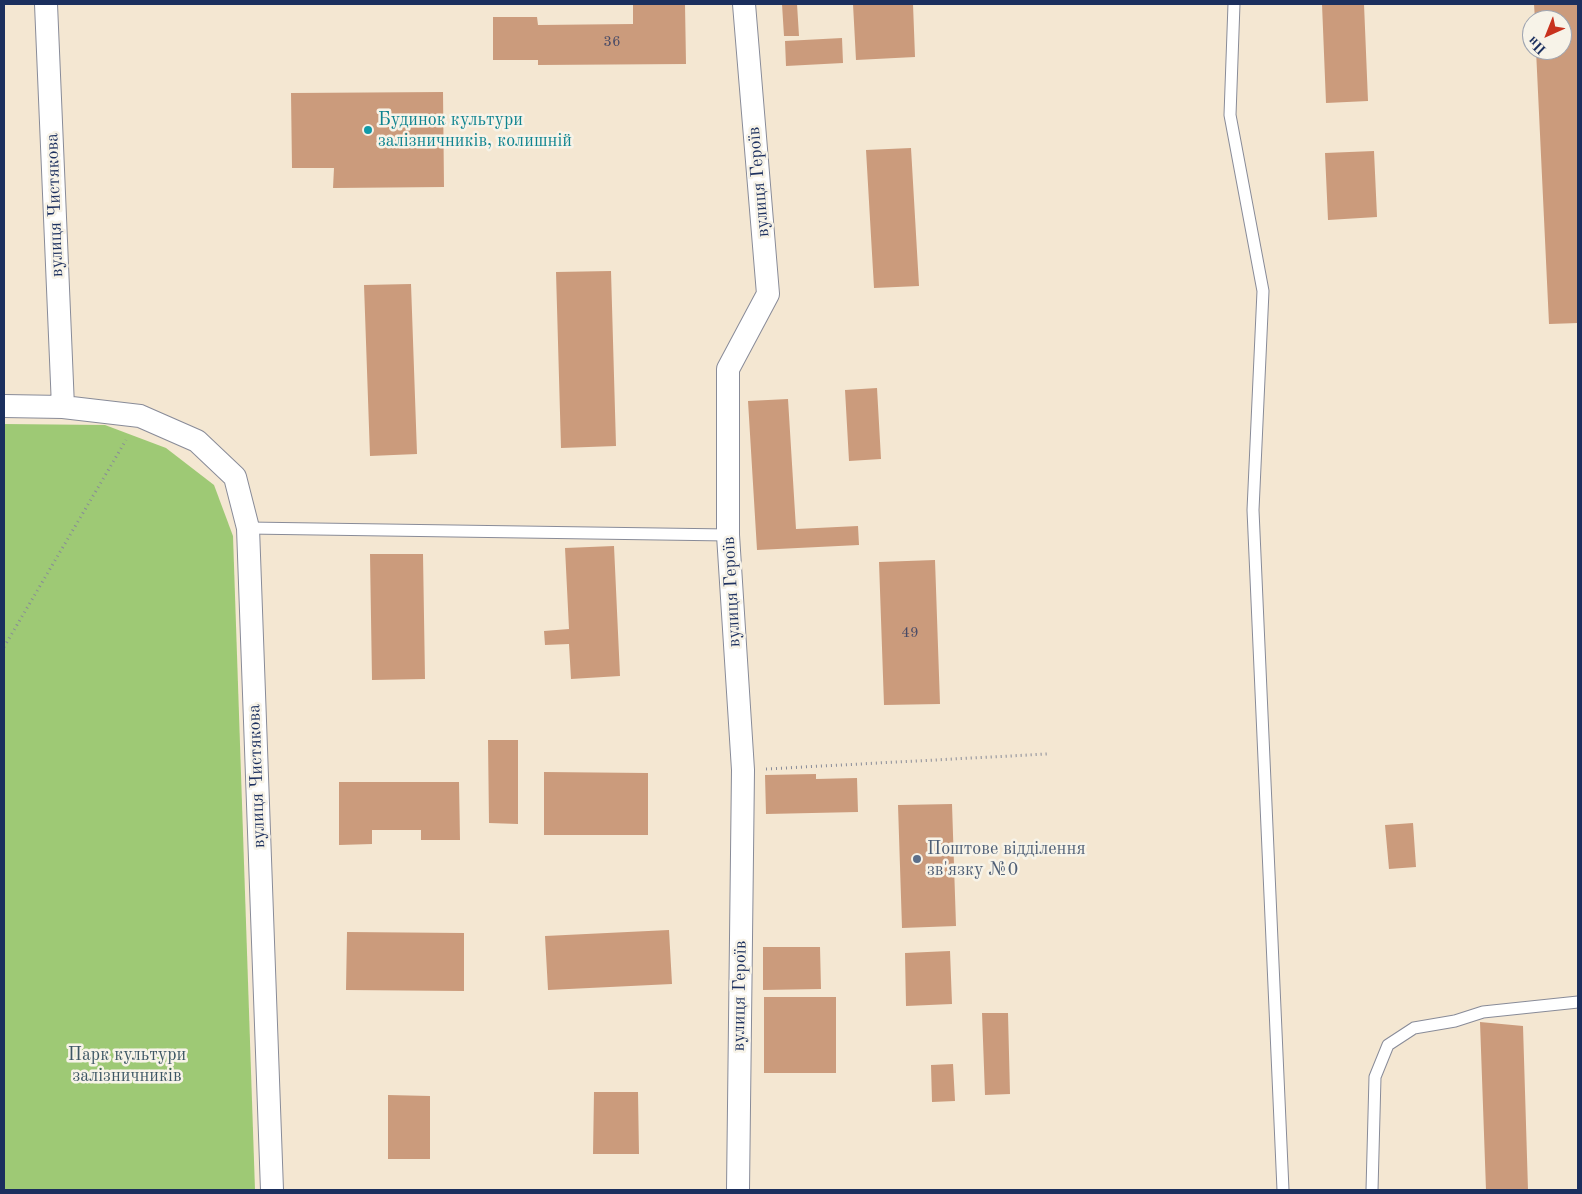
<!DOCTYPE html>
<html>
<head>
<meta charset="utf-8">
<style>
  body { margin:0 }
  #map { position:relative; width:1582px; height:1194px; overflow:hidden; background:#f4e7d2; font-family:"Old Standard TT",serif }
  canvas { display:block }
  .frame { position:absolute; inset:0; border:5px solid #1b2f5e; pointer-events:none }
  .north { position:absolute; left:1522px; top:10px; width:50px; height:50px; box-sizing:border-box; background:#f7f3e8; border:1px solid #9fa5b1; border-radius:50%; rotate:224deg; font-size:14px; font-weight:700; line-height:20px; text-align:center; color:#1b2f5e }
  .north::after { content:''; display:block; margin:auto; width:18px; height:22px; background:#c8321e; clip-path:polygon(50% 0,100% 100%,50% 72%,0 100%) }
</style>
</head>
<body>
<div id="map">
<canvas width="1582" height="1194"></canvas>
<div class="frame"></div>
<div class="north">Пн</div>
</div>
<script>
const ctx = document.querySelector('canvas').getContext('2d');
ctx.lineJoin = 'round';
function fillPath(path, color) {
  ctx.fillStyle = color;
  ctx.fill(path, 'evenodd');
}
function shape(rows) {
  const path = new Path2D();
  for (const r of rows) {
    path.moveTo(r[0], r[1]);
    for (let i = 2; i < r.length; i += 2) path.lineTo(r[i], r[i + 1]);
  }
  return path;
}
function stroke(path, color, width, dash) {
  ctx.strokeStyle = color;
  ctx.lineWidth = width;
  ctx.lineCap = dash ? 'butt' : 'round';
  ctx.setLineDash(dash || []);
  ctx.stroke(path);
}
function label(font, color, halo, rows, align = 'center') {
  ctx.font = font + ' "Old Standard TT",serif';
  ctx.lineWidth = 5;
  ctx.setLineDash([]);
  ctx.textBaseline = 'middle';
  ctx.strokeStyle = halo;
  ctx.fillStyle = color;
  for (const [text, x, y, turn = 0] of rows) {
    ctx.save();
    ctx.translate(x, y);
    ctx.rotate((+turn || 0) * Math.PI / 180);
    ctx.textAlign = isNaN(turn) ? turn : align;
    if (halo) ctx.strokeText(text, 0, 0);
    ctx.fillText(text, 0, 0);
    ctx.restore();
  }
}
fillPath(shape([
  [4,424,105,425,166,448,214,485,233,536,255,1190,4,1190]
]), '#9ec975');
fillPath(shape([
  [633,4,685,4,686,64,538,65,538,60,493,60,493,17,537,17,538,25,633,24],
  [782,4,797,4,799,36,784,36],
  [853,4,913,4,915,57,856,60],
  [1322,4,1364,4,1368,101,1326,103],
  [1534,4,1578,4,1578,323,1549,324,1536,50,1562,50,1562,20,1535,20],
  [842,38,843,63,786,66,785,41],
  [443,92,444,187,333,188,334,168,292,168,291,93],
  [911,148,919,286,874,288,866,150],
  [1374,151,1377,217,1328,220,1325,153],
  [611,271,616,446,561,448,556,272],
  [411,284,417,454,370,456,364,285],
  [877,388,881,459,849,461,845,390],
  [788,399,796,529,858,526,859,545,757,550,748,401],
  [614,546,620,676,571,679,569,644,545,645,544,631,569,629,565,548],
  [370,554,423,554,425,679,372,680],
  [935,560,940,704,884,705,879,562],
  [488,740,518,740,518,824,489,823],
  [544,772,648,773,648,835,544,835],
  [816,774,816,779,857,778,858,812,766,814,765,775],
  [339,782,459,782,460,840,421,840,421,830,372,830,372,844,339,845],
  [952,804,956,926,902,928,898,805],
  [1413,823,1416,867,1389,869,1385,825],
  [669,930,672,984,548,990,545,936],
  [347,932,464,933,464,991,346,990],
  [763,947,820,947,821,989,763,990],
  [950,951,952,1004,906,1006,905,953],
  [764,997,836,997,836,1073,764,1073],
  [982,1013,1008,1013,1010,1094,985,1095],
  [1480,1022,1523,1026,1528,1190,1486,1190],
  [953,1064,955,1101,932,1102,931,1065],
  [594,1092,638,1092,639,1154,593,1154],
  [388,1095,430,1096,430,1159,388,1159]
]), '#cb9b7c');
const service = shape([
  [1234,4,1230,115,1263,291,1253,510,1283,1190],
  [248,528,728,535],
  [1372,1190,1375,1077,1388,1045,1414,1028,1455,1021,1483,1012,1578,1002]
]);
const minor = shape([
  [46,4,63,407],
  [4,406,63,407,140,416,197,441,235,477,248,528,272,1190],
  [738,1190,743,770,728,535,728,369,768,294,744,4]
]);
stroke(service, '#888b98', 13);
stroke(minor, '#888b98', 24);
stroke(shape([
  [4,647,126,440],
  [766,769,1047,754]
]), '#888b98', 3, [1, 4]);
stroke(service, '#fff', 11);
stroke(minor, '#fff', 22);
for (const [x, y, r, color] of [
  [368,130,5,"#0f9aa8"],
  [917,859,5,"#5c6f8a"]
]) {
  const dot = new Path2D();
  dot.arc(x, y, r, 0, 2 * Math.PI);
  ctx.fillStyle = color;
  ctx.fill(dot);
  stroke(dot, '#f7f3e8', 2);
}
label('15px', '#474a66', null, [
  ["36",612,42],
  ["49",910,633]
]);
label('18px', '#0d838f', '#f7f3e8', [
  ["Будинок культури",378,120],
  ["залізничників, колишній",378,141]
], 'left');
label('18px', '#1b2f5e', '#f7f3e8', [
  ["вулиця Героїв",759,182,-95],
  ["вулиця Чистякова",55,205,-92],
  ["вулиця Героїв",732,592,-93],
  ["вулиця Чистякова",257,776,-92],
  ["вулиця Героїв",740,996,-89]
]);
label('18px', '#4e5e75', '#f7f3e8', [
  ["Поштове відділення",927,849],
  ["зв'язку №0",927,870]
], 'left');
label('18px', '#3c5664', '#f7f3e8', [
  ["Парк культури",127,1055],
  ["залізничників",127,1076]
]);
</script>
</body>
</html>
